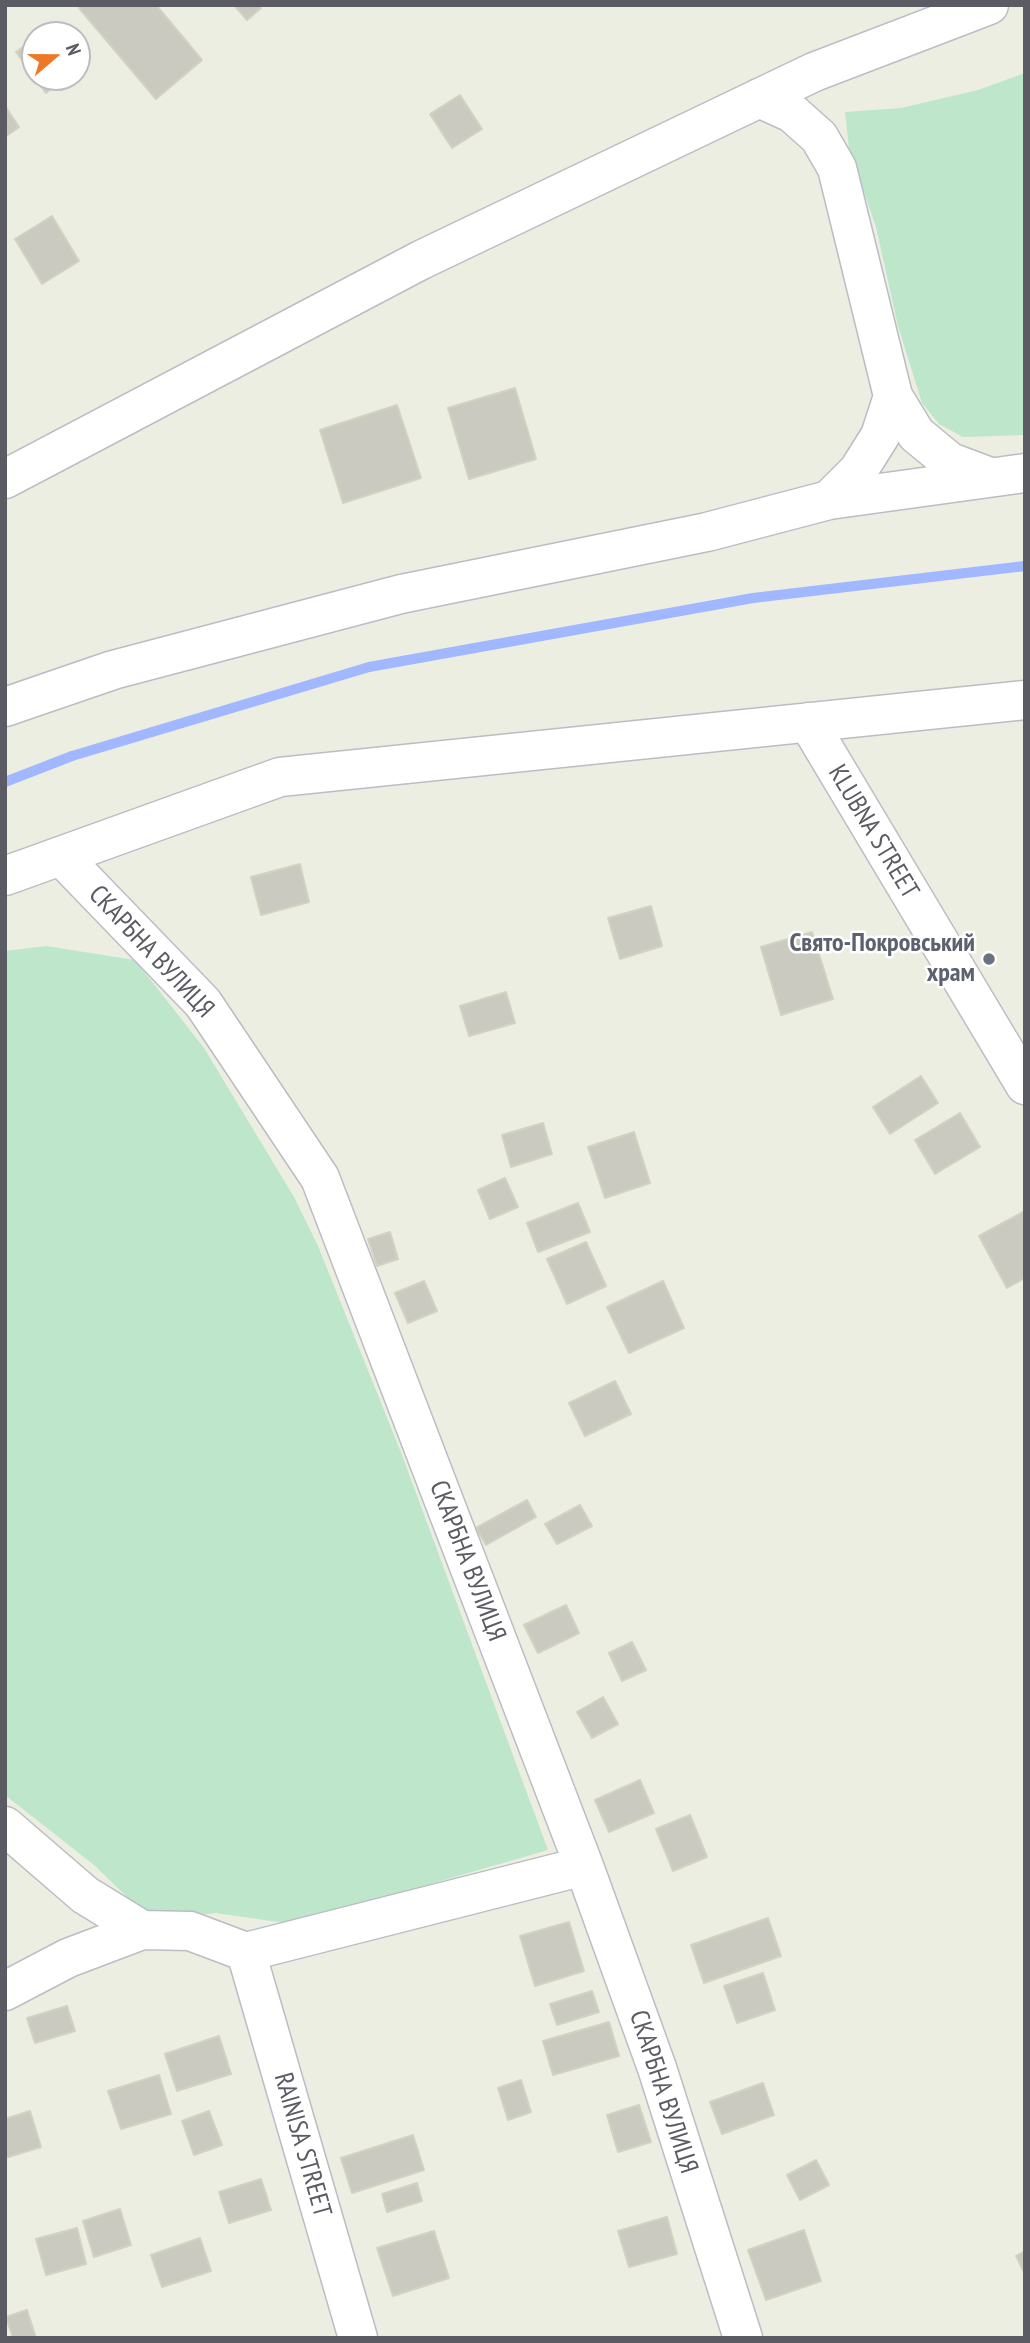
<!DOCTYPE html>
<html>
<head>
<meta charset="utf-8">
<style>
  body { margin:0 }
  #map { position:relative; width:1030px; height:2343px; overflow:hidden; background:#eceee2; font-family:"PT Sans Narrow",sans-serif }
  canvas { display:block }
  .frame { position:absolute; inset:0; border:7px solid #5a5b63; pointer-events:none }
  .north { position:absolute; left:21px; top:21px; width:70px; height:70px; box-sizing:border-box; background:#fff; border:2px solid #bdbdc1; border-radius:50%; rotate:70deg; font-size:19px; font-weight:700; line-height:28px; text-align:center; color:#5a5b63 }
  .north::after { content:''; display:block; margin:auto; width:24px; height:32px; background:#ed7829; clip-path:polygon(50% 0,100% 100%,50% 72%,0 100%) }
</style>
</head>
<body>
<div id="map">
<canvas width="1030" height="2343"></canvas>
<div class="frame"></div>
<div class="north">N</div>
</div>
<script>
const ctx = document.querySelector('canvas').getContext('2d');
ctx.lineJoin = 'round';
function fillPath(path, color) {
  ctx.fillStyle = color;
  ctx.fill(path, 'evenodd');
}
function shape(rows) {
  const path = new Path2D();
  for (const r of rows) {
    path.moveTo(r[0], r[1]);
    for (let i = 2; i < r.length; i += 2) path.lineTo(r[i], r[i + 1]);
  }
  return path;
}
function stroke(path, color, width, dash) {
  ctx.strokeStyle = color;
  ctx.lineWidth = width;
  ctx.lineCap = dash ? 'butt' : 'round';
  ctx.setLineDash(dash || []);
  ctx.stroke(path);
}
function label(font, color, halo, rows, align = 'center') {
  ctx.font = font + ' "PT Sans Narrow",sans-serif';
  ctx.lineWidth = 5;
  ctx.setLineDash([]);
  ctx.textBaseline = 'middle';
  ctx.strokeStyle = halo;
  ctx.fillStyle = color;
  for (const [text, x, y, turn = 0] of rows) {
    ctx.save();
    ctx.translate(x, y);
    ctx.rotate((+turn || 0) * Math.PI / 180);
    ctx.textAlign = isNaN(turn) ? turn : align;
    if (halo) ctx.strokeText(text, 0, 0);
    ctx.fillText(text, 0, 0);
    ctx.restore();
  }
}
fillPath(shape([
  [1025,73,1025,435,963,437,939,424,922,403,898,326,876,227,849,148,845,112,901,108,978,90],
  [46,946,135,960,204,1048,294,1197,318,1246,402,1455,548,1850,292,1924,216,1913,152,1921,94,1865,5,1795,5,951]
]), '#bee6cb');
stroke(shape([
  [5,782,72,756,369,667,753,598,1025,566]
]), '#a1b7ff', 10);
const building = shape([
  [82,5,156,5,202,60,156,99,79,8,82,5],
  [234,5,259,5,261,8,247,20,234,5],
  [35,38,35,77,67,77,46,93,16,52,35,38],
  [460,95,482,129,452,148,430,114,460,95],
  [5,106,19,127,5,137,5,106],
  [52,216,79,261,42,284,15,239,52,216],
  [515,388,536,459,469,479,448,408,515,388],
  [397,405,421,478,343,503,320,430,397,405],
  [300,864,309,902,261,915,251,877,300,864],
  [651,906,662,946,620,959,608,918,651,906],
  [812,932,833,999,781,1015,761,947,812,932],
  [506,992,515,1023,469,1036,460,1006,506,992],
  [921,1076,938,1103,890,1134,873,1107,921,1076],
  [960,1113,980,1147,935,1174,915,1140,960,1113],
  [543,1123,552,1154,511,1167,502,1135,543,1123],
  [634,1132,650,1183,605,1198,588,1147,634,1132],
  [505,1178,518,1207,490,1219,478,1190,505,1178],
  [578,1203,590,1232,538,1252,527,1223,578,1203],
  [1025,1211,1025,1278,1007,1288,979,1236,1025,1211],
  [390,1232,398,1259,377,1266,368,1239,390,1232],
  [586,1242,606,1286,567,1304,547,1259,586,1242],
  [424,1281,437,1311,408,1323,395,1293,424,1281],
  [663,1281,684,1328,629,1353,607,1307,663,1281],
  [615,1381,631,1414,585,1436,569,1403,615,1381],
  [527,1500,536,1517,486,1545,476,1528,527,1500],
  [580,1505,592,1526,557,1544,545,1524,580,1505],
  [566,1605,579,1633,538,1653,524,1625,566,1605],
  [632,1642,646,1670,622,1681,609,1653,632,1642],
  [603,1697,618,1724,592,1738,577,1712,603,1697],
  [640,1780,654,1813,609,1832,595,1800,640,1780],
  [690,1815,707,1857,673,1871,656,1829,690,1815],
  [768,1918,781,1956,704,1983,691,1945,768,1918],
  [569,1922,584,1971,535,1986,520,1936,569,1922],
  [763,1973,775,2010,737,2023,724,1986,763,1973],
  [592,1991,599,2012,557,2025,550,2004,592,1991],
  [67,2006,75,2031,35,2043,27,2018,67,2006],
  [609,2022,619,2056,553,2075,543,2041,609,2022],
  [219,2036,231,2074,177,2091,165,2054,219,2036],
  [159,2075,171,2114,121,2129,108,2091,159,2075],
  [521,2080,531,2112,508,2120,498,2088,521,2080],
  [763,2083,774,2115,722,2134,710,2102,763,2083],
  [639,2105,651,2142,618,2152,607,2115,639,2105],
  [30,2111,41,2147,5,2158,5,2119,30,2111],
  [209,2111,222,2145,194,2155,182,2121,209,2111],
  [413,2135,424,2170,352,2193,341,2158,413,2135],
  [816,2160,829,2185,800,2200,787,2175,816,2160],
  [261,2179,271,2210,229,2223,219,2192,261,2179],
  [417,2183,422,2201,387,2212,382,2194,417,2183],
  [120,2209,131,2245,94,2257,83,2221,120,2209],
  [667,2217,677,2254,629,2267,618,2231,667,2217],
  [77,2228,86,2264,46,2275,36,2239,77,2228],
  [804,2230,821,2281,766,2300,748,2250,804,2230],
  [434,2231,449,2278,393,2296,377,2248,434,2231],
  [200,2238,211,2271,162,2287,151,2255,200,2238],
  [1025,2251,1025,2274,1016,2256,1025,2251],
  [27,2310,36,2338,13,2338,6,2317,27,2310]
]);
fillPath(building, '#cbcac1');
stroke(building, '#d2d2c0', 2);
const minor = shape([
  [759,98,792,113,819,137,837,168,893,396,916,434,950,462,990,477],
  [5,479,421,260,814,72,989,5],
  [829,500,858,471,880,436,893,396],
  [5,707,113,670,401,594,707,532,829,500,1025,473],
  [808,722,1025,1085],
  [61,856,203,1003,320,1178,584,1866,657,2068,743,2338],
  [5,876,280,777,1025,700],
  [5,1826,85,1895,142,1930],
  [246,1952,358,2338],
  [5,1991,68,1958,142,1930,190,1931,246,1952,584,1866]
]);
stroke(minor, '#bcbdc4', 41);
stroke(minor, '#fff', 38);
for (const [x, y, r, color] of [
  [989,959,7,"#6b7280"]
]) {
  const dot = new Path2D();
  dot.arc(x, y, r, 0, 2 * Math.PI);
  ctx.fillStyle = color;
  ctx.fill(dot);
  stroke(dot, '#fff', 2.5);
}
label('26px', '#5a5b63', '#fff', [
  ["KLUBNA STREET",873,832,59],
  ["СКАРБНА ВУЛИЦЯ",151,952,47],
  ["СКАРБНА ВУЛИЦЯ",467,1561,69],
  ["СКАРБНА ВУЛИЦЯ",663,2092,72],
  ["RAINISA STREET",302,2145,74]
]);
label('bold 26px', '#5b616d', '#fff', [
  ["Свято-Покровський",975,944],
  ["храм",975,974]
], 'right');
</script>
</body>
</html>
